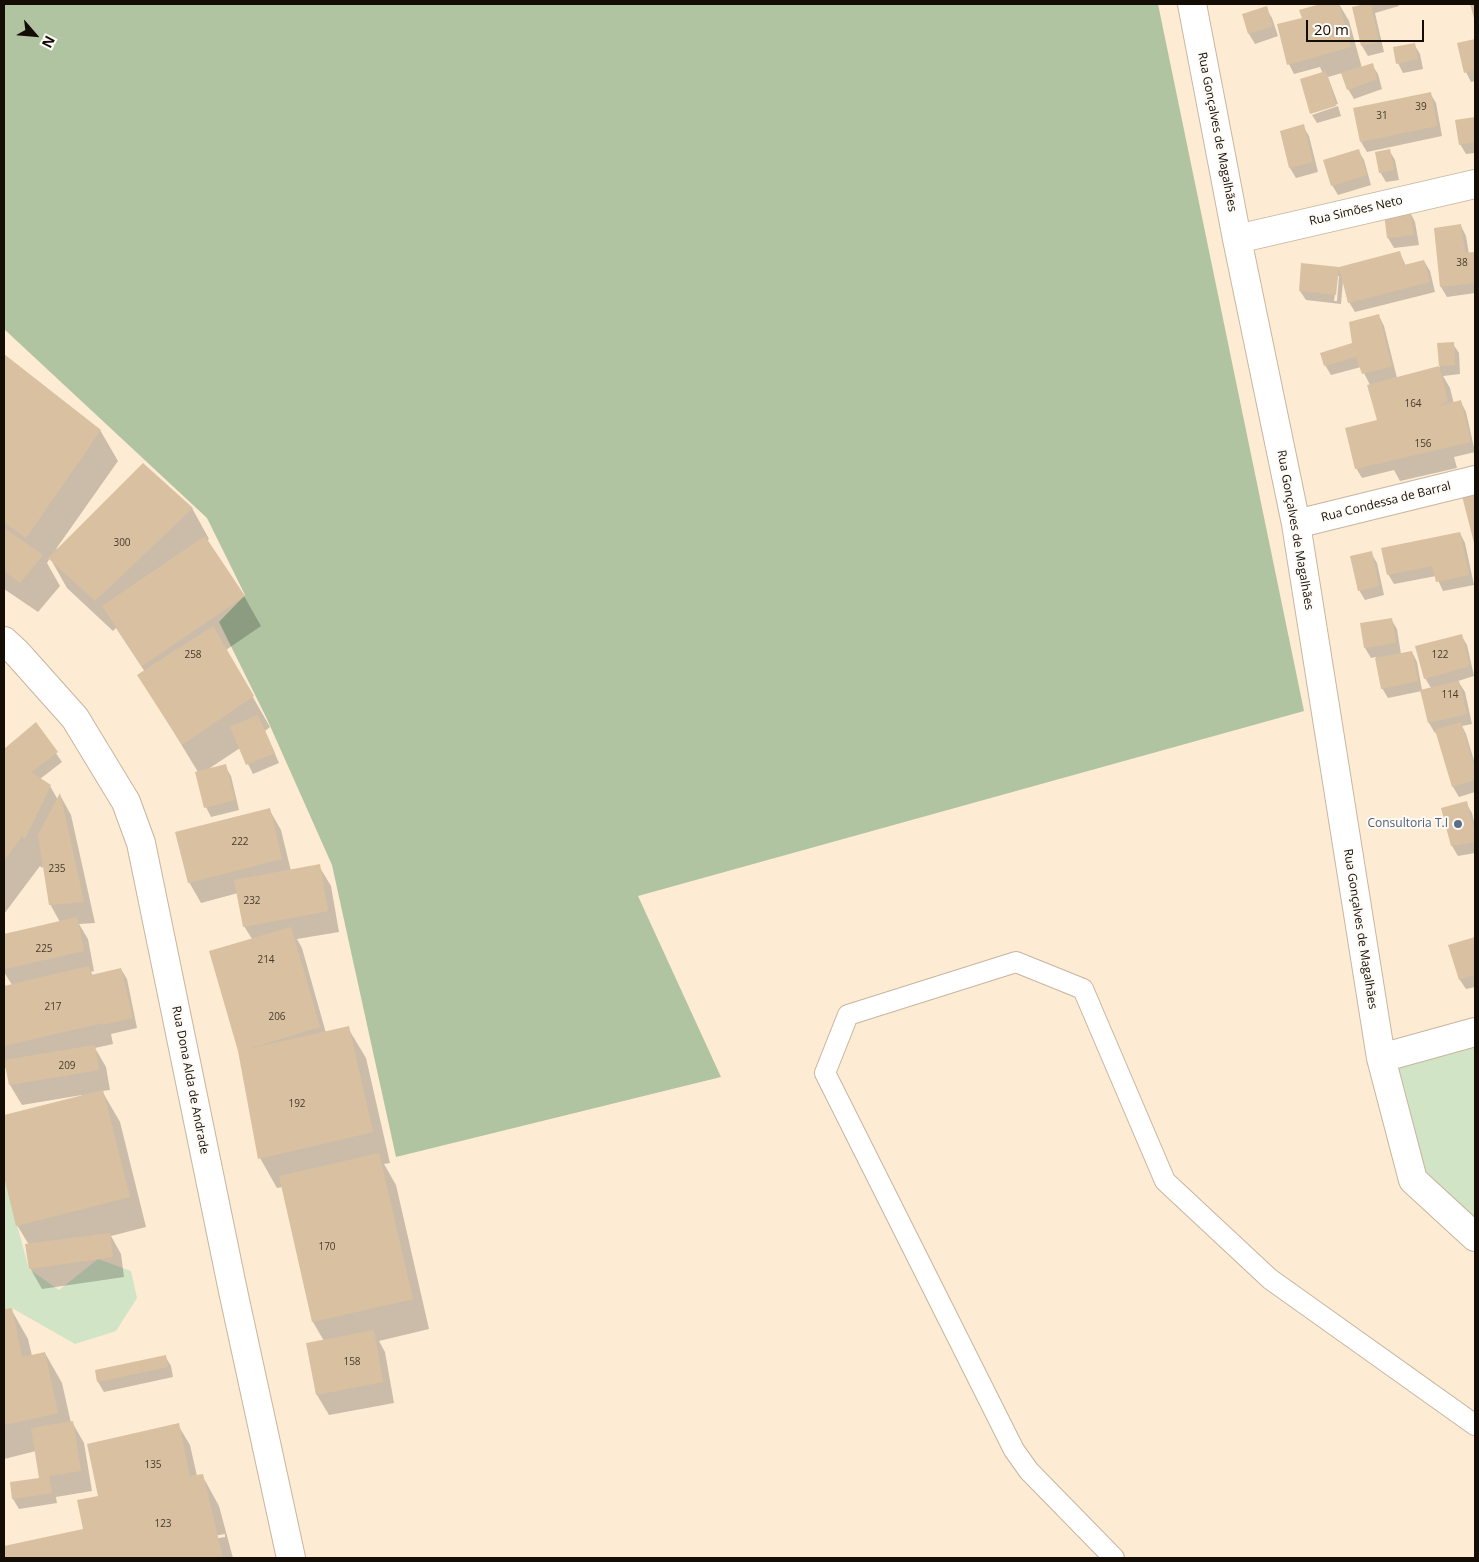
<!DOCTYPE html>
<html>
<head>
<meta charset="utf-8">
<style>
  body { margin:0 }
  #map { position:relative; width:1479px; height:1562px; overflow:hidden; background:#fdebd3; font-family:"Open Sans",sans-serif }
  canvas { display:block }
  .frame { position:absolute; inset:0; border:5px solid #130d06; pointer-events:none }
  .north { position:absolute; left:10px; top:10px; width:50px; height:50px; -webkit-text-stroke:4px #fefaf5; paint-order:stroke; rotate:117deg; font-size:14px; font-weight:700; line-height:20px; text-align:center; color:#130d06 }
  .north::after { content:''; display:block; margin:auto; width:18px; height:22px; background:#130d06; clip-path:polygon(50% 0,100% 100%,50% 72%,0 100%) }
  .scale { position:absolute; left:1306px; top:20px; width:118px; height:22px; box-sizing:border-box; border:2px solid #130d06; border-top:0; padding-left:6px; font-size:15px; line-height:18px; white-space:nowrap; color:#130d06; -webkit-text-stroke:4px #fefaf5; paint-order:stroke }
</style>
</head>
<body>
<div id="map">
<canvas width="1479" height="1562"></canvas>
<div class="frame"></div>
<div class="north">N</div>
<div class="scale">20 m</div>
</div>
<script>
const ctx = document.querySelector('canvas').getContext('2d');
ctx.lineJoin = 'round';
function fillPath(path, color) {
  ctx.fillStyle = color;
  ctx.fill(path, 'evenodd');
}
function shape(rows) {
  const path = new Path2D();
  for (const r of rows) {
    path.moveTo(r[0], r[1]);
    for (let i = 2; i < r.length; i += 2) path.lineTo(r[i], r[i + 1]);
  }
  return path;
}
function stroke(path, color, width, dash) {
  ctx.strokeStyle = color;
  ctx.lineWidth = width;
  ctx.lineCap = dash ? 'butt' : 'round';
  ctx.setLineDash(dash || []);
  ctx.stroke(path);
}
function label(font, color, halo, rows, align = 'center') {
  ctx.font = font + ' "Open Sans",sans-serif';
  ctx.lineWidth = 4;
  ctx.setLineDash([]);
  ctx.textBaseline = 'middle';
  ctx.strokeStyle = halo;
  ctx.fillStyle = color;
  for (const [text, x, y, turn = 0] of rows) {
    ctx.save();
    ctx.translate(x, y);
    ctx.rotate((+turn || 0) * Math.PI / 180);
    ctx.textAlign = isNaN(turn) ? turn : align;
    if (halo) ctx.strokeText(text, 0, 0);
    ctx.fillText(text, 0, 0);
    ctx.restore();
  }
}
fillPath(shape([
  [1475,1034,1475,1244,1399,1185,1383,1067],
  [4,1177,29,1269,59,1290,98,1259,131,1271,137,1298,116,1331,75,1344,12,1308,4,1310]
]), '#d1e4c5');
fillPath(shape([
  [4,4,1158,4,1304,711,638,896,721,1077,396,1157,332,865,267,719,219,622,245,595,207,518,4,329]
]), '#b0c4a2');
fillPath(shape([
  [1325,4,1339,4,1349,21,1362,68,1372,65,1378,74,1382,89,1354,99,1348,89,1342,73,1328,77,1338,104,1312,112,1312,114,1301,80,1323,74,1320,67,1294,74,1289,64,1303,19,1301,11],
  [1371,4,1398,4,1399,6,1375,13,1384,52,1368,56,1362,46,1353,8],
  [1266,8,1272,18,1278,36,1255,44,1249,34,1243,15],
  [1475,40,1475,81,1471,82,1466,72,1459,44],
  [1414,44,1420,54,1423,69,1403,73,1398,63],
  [1430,93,1436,103,1442,136,1367,152,1361,142],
  [1338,106,1341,116,1317,123,1312,115],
  [1475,118,1475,153,1466,154,1460,144,1457,121],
  [1303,126,1309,136,1318,172,1296,178,1290,168,1281,132],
  [1358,150,1364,160,1371,185,1338,195,1332,185],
  [1389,150,1395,160,1399,180,1386,182,1380,172],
  [1410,212,1415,222,1419,245,1394,248,1388,238,1385,215],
  [1461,226,1466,236,1469,254,1475,253,1475,293,1447,297,1441,287,1435,229],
  [1400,253,1406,266,1424,261,1430,271,1435,292,1355,312,1349,302,1343,281,1341,304,1306,300,1300,291,1339,268],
  [1337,276,1339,276,1337,301,1334,301],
  [1379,316,1384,326,1397,378,1440,367,1439,344,1453,344,1459,353,1460,374,1443,376,1450,388,1454,404,1461,402,1466,412,1475,452,1454,457,1457,468,1400,481,1394,470,1362,478,1356,468,1378,421,1370,385,1361,367,1331,375,1325,365,1354,344],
  [4,356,100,430,118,461,56,549,192,508,209,539,207,541,244,596,261,626,226,650,270,727,265,731,279,763,253,774,240,748,207,770,225,766,231,776,239,810,211,817,206,807,198,772,139,675,145,672,116,628,113,631,67,588,50,558,47,563,60,586,38,612,4,589],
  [1460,533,1465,543,1474,585,1443,591,1436,576,1394,584,1388,574],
  [1371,553,1377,563,1384,595,1365,600,1359,590],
  [1391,619,1397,629,1401,654,1412,652,1417,662,1422,690,1431,688,1425,678,1461,635,1467,645,1474,676,1458,681,1465,692,1472,724,1462,726,1466,734,1475,764,1475,792,1459,797,1453,787,1437,732,1435,733,1429,723,1422,691,1388,698,1382,688,1376,657,1371,658,1365,648],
  [36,724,62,762,40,779,50,786,58,800,60,795,71,815,95,923,79,924,88,939,94,971,91,972,93,976,121,969,127,979,137,1028,111,1034,113,1044,95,1048,106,1067,110,1090,102,1091,120,1122,146,1227,111,1236,121,1254,124,1277,42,1289,30,1268,29,1245,17,1225,4,1172,4,1117,82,1097,82,1095,22,1105,10,1085,7,1068,4,1068,4,987,12,985,4,972,4,935,60,922,50,904,44,865,42,868,40,866,4,914,4,751],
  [1466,803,1472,813,1475,826,1475,853,1458,856,1452,846],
  [269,809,281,830,291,871,319,866,331,886,339,932,297,939,302,948,326,1033,348,1028,366,1058,390,1163,384,1164,396,1185,429,1329,379,1341,385,1352,394,1403,329,1415,317,1395,307,1344,324,1341,313,1322,282,1187,277,1188,260,1158,239,1050,252,939,244,926,238,893,201,903,189,882],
  [1475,938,1475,987,1466,989,1460,980,1450,946],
  [11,1309,28,1339,32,1356,45,1353,62,1383,71,1423,72,1422,84,1443,92,1491,56,1497,57,1503,19,1509,13,1499,11,1483,41,1479,36,1451,4,1459,4,1311],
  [165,1356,171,1366,173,1377,104,1392,98,1382,96,1371],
  [178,1425,190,1445,197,1476,202,1475,219,1506,233,1558,4,1558,4,1547,84,1530,100,1496],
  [225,1534,225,1537,99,1558,99,1556]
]), '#0003');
fillPath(shape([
  [1320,4,1339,4,1351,47,1287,65,1277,24,1302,18,1299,10],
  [1365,4,1371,4,1379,42,1361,46,1352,7],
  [1470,4,1475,4,1475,22],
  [1267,6,1273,26,1248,34,1242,14],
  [1475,39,1475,70,1464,73,1457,43],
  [1415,43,1418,59,1396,64,1393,47],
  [1373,63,1377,79,1347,90,1341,73],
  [1326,71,1336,106,1310,114,1300,79],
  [1431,92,1437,126,1360,142,1353,108],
  [1475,117,1475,142,1459,145,1455,120],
  [1304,124,1313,162,1289,168,1280,131],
  [1359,149,1367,175,1331,186,1323,160],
  [1390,149,1394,170,1379,173,1375,152],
  [1410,211,1414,235,1387,238,1384,214],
  [1461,224,1465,253,1475,252,1475,283,1440,287,1434,228],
  [1400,251,1404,265,1424,260,1430,282,1348,303,1339,267],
  [1301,263,1339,267,1336,295,1299,291],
  [1379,314,1392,366,1362,374,1356,357,1324,366,1320,353,1352,343,1349,322],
  [1454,342,1455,365,1439,366,1448,401,1436,407,1461,400,1471,442,1355,469,1345,428,1377,420,1367,385,1439,366,1437,343],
  [4,354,101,430,26,538,4,522],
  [143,463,193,508,95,601,48,558],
  [1475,493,1475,547,1462,496],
  [4,528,43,555,20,583,4,571],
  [1460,532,1469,575,1436,582,1432,566,1387,575,1381,548],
  [205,536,245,596,142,666,102,606],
  [1372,551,1379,586,1358,591,1350,556],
  [1392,618,1396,643,1364,648,1360,623],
  [213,626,254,696,182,745,137,675],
  [1462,634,1470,666,1424,679,1415,646],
  [1412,651,1418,681,1381,689,1375,658],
  [1459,681,1467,714,1428,723,1420,690],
  [258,715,275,753,246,765,230,727],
  [36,722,58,752,31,772,51,785,25,839,22,836,4,861,4,749],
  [1461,722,1475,769,1475,780,1452,787,1435,730],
  [226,764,235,800,204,808,195,772],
  [60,793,84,902,49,905,38,835],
  [1467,801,1475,834,1475,842,1451,846,1441,808],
  [270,808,282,859,188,883,175,832],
  [320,864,328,911,243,927,234,880],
  [77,917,84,951,4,969,4,934],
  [291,927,320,1027,244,1050,349,1026,373,1132,258,1159,238,1051,209,951],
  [1475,937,1475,975,1459,980,1448,945],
  [89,966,91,975,121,968,133,1018,102,1025,102,1023,4,1046,4,986],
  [95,1045,99,1070,9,1085,4,1060],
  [103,1090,130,1197,16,1226,4,1177,4,1115],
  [379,1153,413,1299,312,1322,279,1176],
  [110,1233,113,1257,29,1269,25,1244],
  [12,1308,22,1357,45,1352,58,1413,4,1425,4,1309],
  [374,1330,383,1382,316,1395,306,1343],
  [166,1355,168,1367,97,1382,95,1370],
  [73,1421,81,1471,49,1476,52,1493,12,1499,10,1482,39,1478,31,1428],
  [179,1423,190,1476,203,1474,223,1558,4,1558,4,1546,83,1529,77,1500,98,1496,87,1444]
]), '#d9c0a0');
const lane = shape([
  [1114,1558,1029,1471,1014,1450,825,1073,848,1015,1016,962,1083,989,1165,1181,1270,1279,1475,1425]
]);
const street = shape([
  [1192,4,1237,239,1296,524,1381,1058,1413,1180,1475,1237],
  [1237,239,1475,184],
  [1296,524,1475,480],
  [4,641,17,653,75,718,126,802,141,843,233,1291,291,1558],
  [1381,1058,1475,1032]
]);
stroke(lane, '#c7b59e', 22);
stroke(street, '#c7b59e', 30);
stroke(lane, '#fff', 20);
stroke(street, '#fff', 28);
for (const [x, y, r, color] of [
  [1458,824,5,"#5c6f8a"]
]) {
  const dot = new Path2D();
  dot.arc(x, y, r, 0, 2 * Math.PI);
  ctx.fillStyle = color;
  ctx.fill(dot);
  stroke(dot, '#fefaf5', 2);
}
label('10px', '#443a2c', null, [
  ["39",1421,107],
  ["31",1382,116],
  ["38",1462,263],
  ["164",1413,404],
  ["156",1423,444],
  ["300",122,543],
  ["258",193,655],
  ["122",1440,655],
  ["114",1450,695],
  ["222",240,842],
  ["235",57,869],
  ["232",252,901],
  ["225",44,949],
  ["214",266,960],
  ["217",53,1007],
  ["206",277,1017],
  ["209",67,1066],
  ["192",297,1104],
  ["170",327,1247],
  ["158",352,1362],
  ["135",153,1465],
  ["123",163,1524]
]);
label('12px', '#130d06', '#fefaf5', [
  ["Rua Gonçalves de Magalhães",1217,132,79],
  ["Rua Simões Neto",1356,211,-13],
  ["Rua Condessa de Barral",1386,502,-14],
  ["Rua Gonçalves de Magalhães",1295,530,80],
  ["Rua Gonçalves de Magalhães",1360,929,81],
  ["Rua Dona Alda de Andrade",190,1080,79]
]);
label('12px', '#4e5e75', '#fefaf5', [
  ["Consultoria T.I",1448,824]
], 'right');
</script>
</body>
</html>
